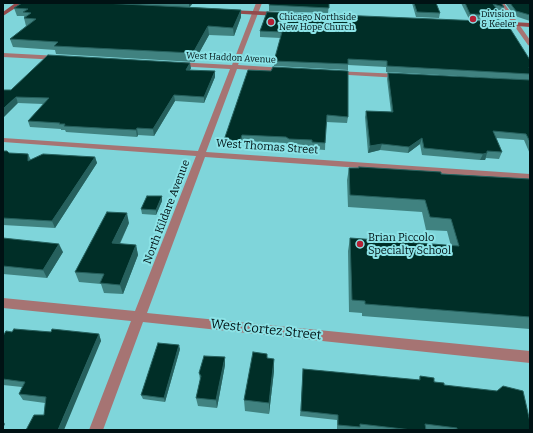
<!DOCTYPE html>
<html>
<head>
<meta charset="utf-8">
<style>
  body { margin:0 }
  #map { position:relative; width:533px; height:433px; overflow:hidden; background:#7fd5da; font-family:Bitter,serif }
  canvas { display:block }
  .frame { position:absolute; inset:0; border:4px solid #001214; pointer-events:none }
</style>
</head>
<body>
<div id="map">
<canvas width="533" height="433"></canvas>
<div class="frame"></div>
</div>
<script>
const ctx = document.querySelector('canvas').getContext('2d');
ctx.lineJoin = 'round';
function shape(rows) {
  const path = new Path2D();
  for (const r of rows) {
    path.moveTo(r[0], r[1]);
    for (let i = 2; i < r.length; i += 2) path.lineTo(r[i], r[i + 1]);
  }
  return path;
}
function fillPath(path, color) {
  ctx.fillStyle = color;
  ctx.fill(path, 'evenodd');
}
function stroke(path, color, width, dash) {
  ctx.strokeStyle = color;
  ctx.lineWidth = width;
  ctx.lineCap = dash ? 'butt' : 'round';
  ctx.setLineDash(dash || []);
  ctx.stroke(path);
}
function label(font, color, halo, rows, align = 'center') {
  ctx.font = font + ' Bitter,serif';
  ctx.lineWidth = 4;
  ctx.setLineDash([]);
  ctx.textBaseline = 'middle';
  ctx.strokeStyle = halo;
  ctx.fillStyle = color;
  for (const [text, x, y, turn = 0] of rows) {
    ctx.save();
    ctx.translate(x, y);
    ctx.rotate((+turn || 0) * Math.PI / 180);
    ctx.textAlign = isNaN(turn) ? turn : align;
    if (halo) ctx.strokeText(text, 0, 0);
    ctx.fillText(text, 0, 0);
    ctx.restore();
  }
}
fillPath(shape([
  [256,3,262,3,238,65,284,68,287,70,284,72,237,69,206,152,530,174,530,180,205,157,147,313,530,351,530,363,143,322,103,430,89,430,131,321,3,308,3,298,135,311,196,156,3,142,3,138,198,151,230,69,176,66,173,64,176,62,232,65,256,3],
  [498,3,504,3,530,40,530,46,528,45,498,3],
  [3,53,59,56,62,58,59,60,3,57,3,53],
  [334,71,400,74,403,76,400,78,332,74,332,72,334,71]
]), '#a67473');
fillPath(shape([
  [11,3,36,3,37,4,34,6,20,5,3,16,3,12,14,4,11,3],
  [228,10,278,12,281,14,278,16,226,13,226,11,228,10],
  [494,21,530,23,530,27,492,24,492,22,494,21]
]), '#934b4c');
fillPath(shape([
  [22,3,193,3,190,7,241,10,241,17,234,36,209,35,194,62,56,54,55,50,13,47,10,39,26,26,24,18,24,16,17,16,14,8],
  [329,3,328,13,269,11,269,5],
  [412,3,436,3,440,13,439,18,416,17],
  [461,3,501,3,504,7,502,12,497,10,501,15,499,20,469,19],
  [505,3,530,3,530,21,515,16],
  [267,12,530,60,530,80,386,72,386,67,348,65,348,70,274,66,274,61,281,38,260,37,260,31],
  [191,68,190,70,215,77,204,103,175,101,154,136,138,135,137,137,66,132,65,130,61,130,61,129,30,127,28,121,43,104,18,103,11,90],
  [271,71,348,117,347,123,326,122,325,150,312,149,312,146,289,146,286,143,242,141,240,147,225,146,224,140],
  [388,73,530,80,530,154,524,140,496,138,502,152,499,159,486,158,485,160,480,160,422,155,420,144,408,153,380,150,368,153,365,117,366,111,391,112,387,79],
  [3,151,9,153,28,154,31,160,95,157,97,163,55,228,3,225],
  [349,168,530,179,530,329,362,316,362,313,349,312,348,251,350,238,451,246,447,231,426,230,422,212,348,207,347,180],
  [162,201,156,215,142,214,141,209],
  [129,223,120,244,136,245,138,255,123,294,104,293,101,284,79,282,75,272],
  [3,238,63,252,47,278,3,274],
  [12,332,99,334,101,341,44,415,45,403,23,400,19,394,22,387,3,385,3,336],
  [180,349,165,402,143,399,141,395],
  [267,354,267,358,274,371,269,414,245,411,244,400],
  [225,365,217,408,198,406,196,398,200,380,199,373],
  [303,369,419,380,420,376,444,385,530,430,367,430,359,429,359,430,343,430,337,429,337,420,300,416]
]), '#408280');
fillPath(shape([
  [189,3,193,3,189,7],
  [241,10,241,17,234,36,233,28],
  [208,26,209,35,194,62,193,53],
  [190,63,191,68,187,75,186,70],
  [215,71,215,77,204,103,204,97],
  [174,95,175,101,154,136,153,129],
  [16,97,18,103,3,118,3,109],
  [137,128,138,135,137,137,136,130],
  [242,135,242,141,240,147,240,141],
  [422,138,420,144,408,153,409,147],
  [382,144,380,150,368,153,370,146],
  [487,153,485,160,480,160,483,154],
  [95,157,97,163,55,228,52,221],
  [162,196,162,201,156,215,156,210],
  [127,213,129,223,115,253,112,243],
  [59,244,63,252,47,278,43,270],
  [136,245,138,255,123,294,120,285],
  [99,334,101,341,64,430,58,430],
  [179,345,180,349,165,402,164,398],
  [225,357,225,365,217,408,216,400],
  [274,359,274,371,269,414,269,403],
  [3,421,5,424,3,428]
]), '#26605d');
const building = shape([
  [22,3,103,3,241,10,233,28,208,26,193,53,54,46,58,42,10,39,36,19,24,18,31,13,23,12,28,9,14,8,22,3],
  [270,3,329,3,329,8,269,5,270,3],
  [414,3,436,3,440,13,417,12,414,3],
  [465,3,501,3,504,7,493,4,501,15,470,14,465,3],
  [510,3,530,3,530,15,516,11,510,3],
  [267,12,506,22,530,60,530,67,529,67,530,69,530,74,387,66,387,61,348,59,348,64,274,61,282,32,260,31,267,12],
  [48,55,190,63,186,70,215,71,204,97,174,95,153,129,137,128,136,130,64,126,65,124,59,124,60,123,28,121,49,98,16,97,3,109,3,90,11,90,48,55],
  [273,67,348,71,348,117,327,115,325,143,312,142,312,140,289,139,286,137,242,135,240,141,224,140,248,70,271,71,273,67],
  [388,73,530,80,530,142,526,134,493,131,502,152,487,151,487,153,483,154,424,148,422,138,409,147,382,144,370,146,366,111,393,112,388,73],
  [3,151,7,151,9,153,28,154,28,161,43,154,95,157,52,221,3,218,3,151],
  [359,167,441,172,441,174,530,179,530,317,365,304,365,301,352,300,350,238,459,246,451,219,430,217,425,200,350,195,349,168,359,168,359,167],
  [147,196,162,196,156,210,141,209,147,196],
  [107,212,127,213,112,243,136,245,120,285,100,283,104,274,75,272,107,212],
  [3,238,59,244,43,270,3,266,3,238],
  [14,329,51,332,52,329,99,334,58,430,26,430,34,415,44,415,46,397,19,394,25,382,3,379,3,336,6,331,12,332,14,329],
  [158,343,179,345,164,398,141,395,158,343],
  [253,352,267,354,267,358,274,359,269,403,244,400,253,352],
  [204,356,225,357,216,400,196,398,201,376,199,373,204,356],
  [303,369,420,380,420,376,434,378,434,382,444,383,444,385,497,391,503,386,523,391,530,422,530,430,457,430,457,428,425,424,426,430,412,430,360,424,360,427,338,425,338,415,301,411,303,369]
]);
fillPath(building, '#002e27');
stroke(building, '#26605d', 1);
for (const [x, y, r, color] of [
  [473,19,4,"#b32035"],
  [271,22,4,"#b32035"],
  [360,244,4,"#b32035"]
]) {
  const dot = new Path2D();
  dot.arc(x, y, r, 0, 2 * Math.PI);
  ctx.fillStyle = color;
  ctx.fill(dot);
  stroke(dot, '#8ce3e7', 1.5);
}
label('9px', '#001214', '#8ce3e7', [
  ["Division",481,14],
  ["& Keeler",481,24],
  ["Chicago Northside",279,17],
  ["New Hope Church",279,27]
], 'left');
label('9px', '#001214', '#8ce3e7', [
  ["West Haddon Avenue",231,58,3]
]);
label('11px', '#001214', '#8ce3e7', [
  ["West Thomas Street",267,147,4],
  ["North Kildare Avenue",167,212,-69]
]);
label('11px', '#001214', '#8ce3e7', [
  ["Brian Piccolo",368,238],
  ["Specialty School",368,251]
], 'left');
label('13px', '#001214', '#8ce3e7', [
  ["West Cortez Street",266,330,6]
]);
</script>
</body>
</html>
